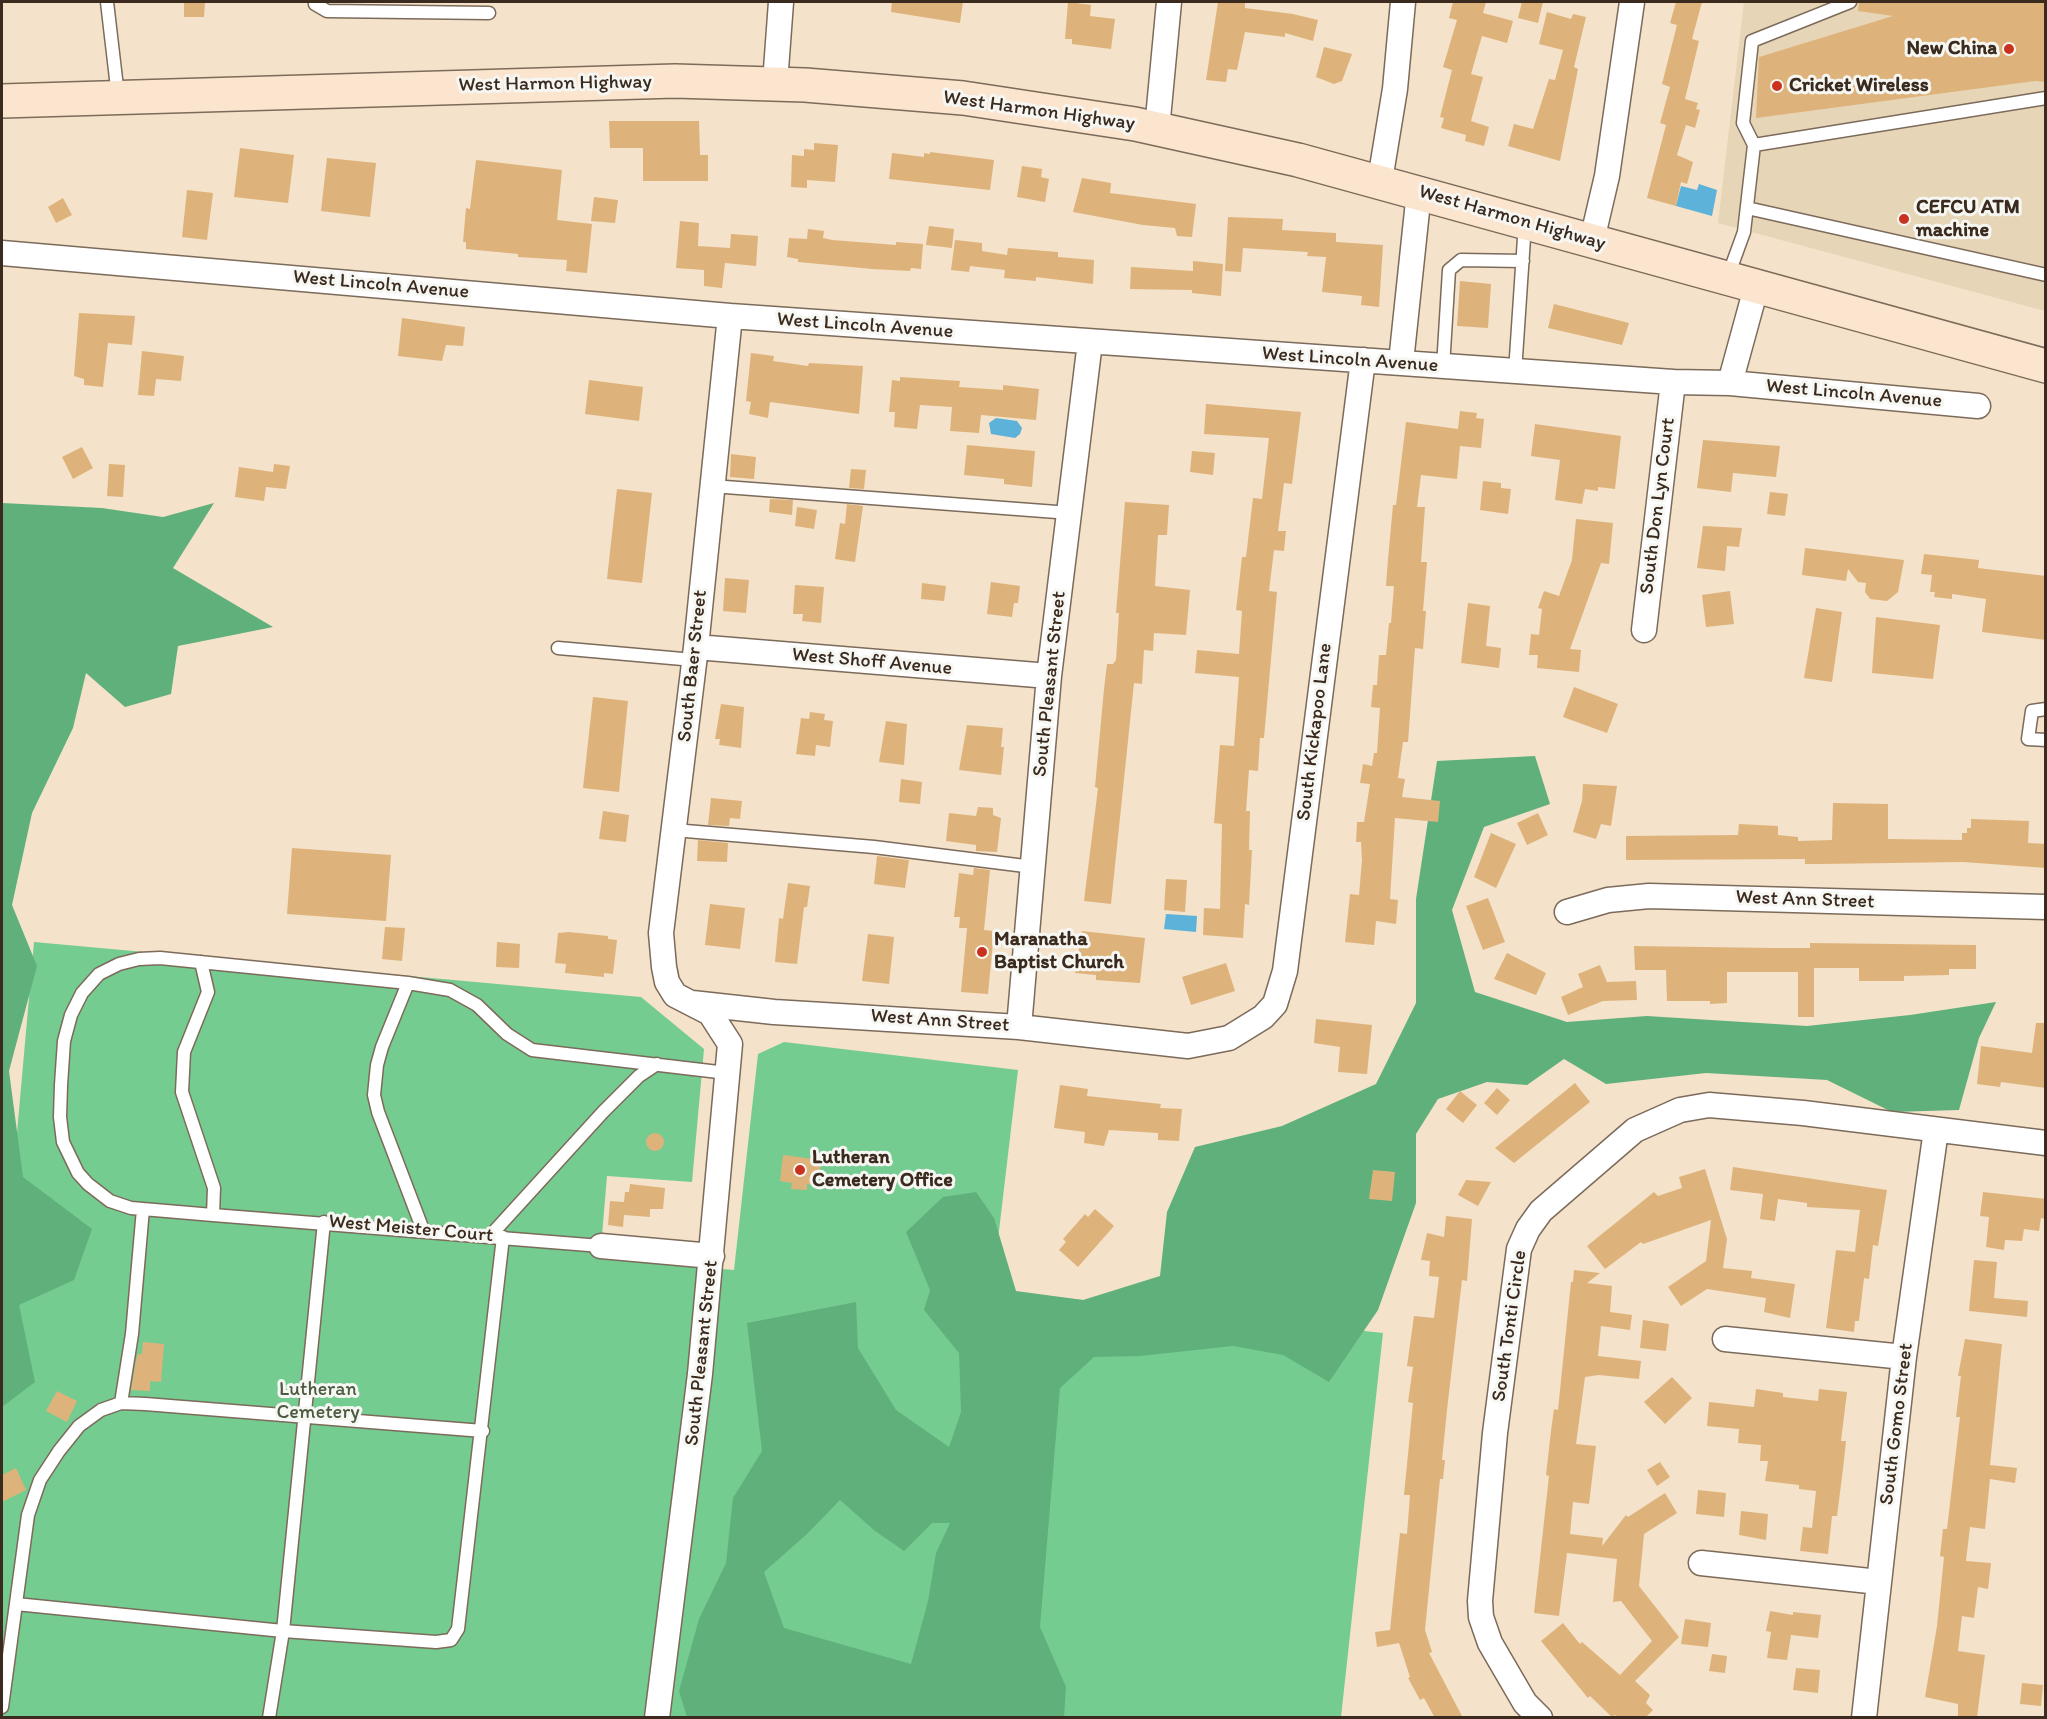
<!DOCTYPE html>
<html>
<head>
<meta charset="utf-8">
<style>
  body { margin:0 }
  #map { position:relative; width:2047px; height:1719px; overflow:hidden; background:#f4e2ca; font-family:Itim,sans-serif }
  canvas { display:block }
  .frame { position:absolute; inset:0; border:3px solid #3b2a1e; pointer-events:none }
</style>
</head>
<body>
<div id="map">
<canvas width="2047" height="1719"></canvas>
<div class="frame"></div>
</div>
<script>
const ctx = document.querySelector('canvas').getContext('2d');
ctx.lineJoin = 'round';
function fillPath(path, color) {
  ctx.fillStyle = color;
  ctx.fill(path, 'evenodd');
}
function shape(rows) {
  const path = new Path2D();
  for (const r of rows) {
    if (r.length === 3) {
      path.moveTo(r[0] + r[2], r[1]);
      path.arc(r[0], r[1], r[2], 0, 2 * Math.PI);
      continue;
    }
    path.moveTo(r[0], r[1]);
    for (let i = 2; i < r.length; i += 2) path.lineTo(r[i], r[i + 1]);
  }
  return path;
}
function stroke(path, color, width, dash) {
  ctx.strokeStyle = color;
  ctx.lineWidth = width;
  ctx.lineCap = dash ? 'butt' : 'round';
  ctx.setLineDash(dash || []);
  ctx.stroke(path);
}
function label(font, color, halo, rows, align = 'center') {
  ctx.font = font + ' Itim,sans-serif';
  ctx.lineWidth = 6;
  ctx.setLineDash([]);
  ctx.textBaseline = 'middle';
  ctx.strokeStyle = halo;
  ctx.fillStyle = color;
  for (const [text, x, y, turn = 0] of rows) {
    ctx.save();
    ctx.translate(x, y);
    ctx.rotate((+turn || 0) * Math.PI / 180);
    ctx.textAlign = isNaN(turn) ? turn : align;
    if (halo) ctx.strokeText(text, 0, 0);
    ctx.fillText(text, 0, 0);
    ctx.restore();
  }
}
fillPath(shape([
  [1744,2,2045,2,2045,311,1718,223]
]), '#e7d5b7');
fillPath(shape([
  [34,942,641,997,704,1049,692,1182,607,1176,600,1259,734,1270,758,1054,784,1042,1018,1070,992,1290,1383,1333,1341,1717,2,1717,2,1211,10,1211]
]), '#75cc91');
fillPath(shape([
  [2,503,102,508,163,517,214,503,173,568,273,627,178,646,171,694,125,707,86,673,73,728,32,813,12,905,37,966,9,1071,23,1177,92,1229,74,1280,19,1305,35,1382,2,1407],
  [1535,756,1550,804,1484,827,1452,910,1475,992,1567,1022,1647,1016,1807,1026,1910,1015,1996,1002,1979,1038,1959,1110,1892,1112,1827,1080,1706,1073,1606,1084,1564,1059,1527,1085,1487,1082,1438,1099,1416,1134,1416,1203,1378,1310,1329,1382,1283,1355,1233,1346,1140,1356,1094,1357,1060,1388,1040,1627,1066,1687,1064,1717,687,1717,679,1691,699,1619,726,1563,733,1498,762,1451,747,1323,856,1302,858,1348,896,1410,949,1447,961,1412,959,1353,924,1310,930,1290,906,1232,943,1197,976,1192,994,1218,1016,1291,1083,1300,1160,1276,1167,1212,1195,1147,1282,1126,1376,1084,1416,1003,1416,899,1437,761],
  [840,1500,875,1531,904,1551,932,1523,950,1523,936,1553,928,1601,911,1664,784,1628,764,1572,807,1534]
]), '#60b07b');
fillPath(shape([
  [1699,184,1717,190,1712,216,1676,206,1681,186,1697,190],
  [996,418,1017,421,1022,428,1020,434,1015,438,991,434,989,423],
  [1166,914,1197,916,1196,932,1164,929]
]), '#5cb2d8');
fillPath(shape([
  [184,2,205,2,204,17,184,17],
  [892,2,963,2,960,23,891,12],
  [1068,2,1091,5,1090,16,1115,19,1111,49,1072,44,1072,39,1065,39],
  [1218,2,1245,2,1245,8,1293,14,1318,20,1313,41,1285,33,1285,37,1245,32,1237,70,1228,69,1226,82,1206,80],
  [1453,2,1486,2,1483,13,1513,21,1507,43,1482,36,1471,74,1483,77,1471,121,1489,127,1484,146,1465,141,1466,135,1441,128,1444,118,1440,117,1452,70,1443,67,1457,20,1449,18],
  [1522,2,1543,2,1538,23,1518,18],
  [1676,2,1702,2,1692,39,1699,41,1685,99,1698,103,1696,109,1700,110,1695,128,1686,125,1677,155,1693,162,1687,184,1681,182,1676,206,1647,198,1666,125,1660,123,1670,87,1662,84,1677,25,1670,23],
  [1859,2,2046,2,2046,82,2035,81,1756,118,1759,57,1893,16,1858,11],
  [1547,12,1571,19,1573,14,1586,17,1574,67,1578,69,1560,161,1508,146,1514,124,1533,129,1549,79,1555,80,1563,50,1539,44],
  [1324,47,1352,54,1342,81,1334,84,1316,77],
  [609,121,699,121,700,155,708,155,708,181,643,181,643,148,610,148],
  [814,143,838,145,835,182,807,180,807,188,791,187,792,155,804,156,804,149,814,150],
  [240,148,294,155,288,203,234,197],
  [930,152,994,160,990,190,889,179,892,153,924,157,924,153,930,154],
  [327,158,376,163,370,217,321,211],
  [476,160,562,170,557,220,592,224,587,273,566,271,567,260,518,257,518,254,466,249,466,242,463,242,466,208,470,209],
  [1022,166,1042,169,1041,177,1049,179,1045,202,1017,197],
  [1082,178,1111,183,1110,193,1196,204,1192,237,1177,236,1175,228,1143,225,1073,212],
  [187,190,213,193,207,240,182,237],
  [594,197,618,200,615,223,591,221],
  [63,198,72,215,56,223,48,207],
  [1228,217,1283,219,1282,230,1336,233,1336,242,1383,245,1379,307,1361,305,1362,296,1322,292,1326,257,1307,256,1308,252,1243,248,1241,272,1225,271],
  [680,221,699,223,698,246,730,248,731,234,758,236,756,266,725,263,722,288,704,286,704,270,676,268],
  [929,226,954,229,952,248,926,245],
  [808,229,824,231,823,238,832,240,896,245,896,242,923,244,921,269,911,268,910,271,872,269,798,262,798,259,787,257,789,238,807,239],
  [955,240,982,243,982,251,1007,255,1008,248,1058,252,1058,257,1094,260,1093,284,1036,277,1036,281,1004,278,1005,270,970,266,969,272,951,270],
  [1193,261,1223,264,1221,296,1192,293,1192,290,1130,289,1131,267,1193,271],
  [1460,281,1491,284,1488,328,1457,326],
  [1554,304,1629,323,1622,345,1548,328],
  [79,313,135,316,132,345,108,343,103,387,84,385,84,379,74,376],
  [402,318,465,327,463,346,446,345,442,361,398,356],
  [142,351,184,356,181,381,156,379,154,396,138,395],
  [751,353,774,356,773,361,808,366,809,363,863,366,859,414,770,402,768,418,749,414,751,402,746,401],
  [900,377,960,381,959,387,1003,390,1003,385,1039,389,1036,420,981,415,979,433,950,431,952,407,920,405,917,429,894,427,895,412,889,412,892,380,900,381],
  [589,380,643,387,639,421,585,414],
  [1206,404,1301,412,1292,484,1284,483,1278,531,1286,531,1284,551,1274,550,1269,591,1277,592,1264,738,1260,738,1258,771,1249,770,1246,811,1250,811,1249,850,1252,850,1249,905,1245,904,1243,938,1203,935,1204,908,1220,909,1222,824,1214,823,1220,745,1234,746,1239,677,1195,673,1197,650,1239,654,1242,611,1236,610,1242,557,1246,557,1253,498,1262,499,1269,438,1204,434],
  [1460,411,1477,413,1476,418,1484,419,1481,448,1460,446,1457,479,1421,475,1417,507,1425,507,1421,562,1427,562,1423,611,1426,611,1423,649,1415,648,1408,742,1403,742,1398,778,1405,779,1402,797,1440,801,1438,822,1395,818,1390,899,1398,900,1396,924,1376,921,1374,945,1345,942,1350,894,1359,895,1362,860,1361,842,1356,842,1357,822,1364,822,1370,784,1360,783,1363,764,1372,766,1374,753,1377,753,1380,708,1371,707,1373,685,1377,685,1379,655,1386,655,1389,623,1391,623,1394,586,1386,586,1388,559,1393,505,1396,505,1406,422,1458,429],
  [1535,424,1621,436,1615,489,1598,487,1598,491,1585,489,1582,504,1555,500,1560,460,1531,456],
  [1703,440,1780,446,1776,477,1733,473,1731,492,1697,488],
  [967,445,1035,451,1032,487,1004,484,1004,479,964,475],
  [82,447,93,468,73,479,62,457],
  [1192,451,1215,453,1213,475,1190,472],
  [731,454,756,457,754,479,730,477],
  [109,464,125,465,123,497,107,496],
  [274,464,290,466,286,489,266,487,264,501,235,497,239,467,273,472],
  [851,469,866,470,864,489,849,488],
  [1483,481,1501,483,1501,488,1511,489,1508,514,1480,510],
  [617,489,652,493,642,583,607,579],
  [1770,492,1788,494,1785,516,1767,514],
  [770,499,793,500,792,515,769,512],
  [1125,502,1169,505,1167,535,1158,535,1155,586,1190,590,1186,635,1154,633,1153,651,1144,650,1142,684,1134,683,1111,904,1084,901,1098,788,1095,787,1104,689,1107,664,1113,664,1116,660,1119,613,1116,613],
  [847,504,863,506,855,562,835,559,840,523,845,524],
  [797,507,817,510,814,529,795,526],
  [1576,519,1613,523,1609,564,1601,563,1570,649,1581,650,1579,672,1537,668,1538,655,1529,655,1531,634,1539,635,1542,609,1538,608,1544,591,1559,596,1572,560],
  [1703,526,1742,528,1739,547,1727,546,1725,571,1697,568],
  [1805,548,1904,560,1898,592,1887,601,1870,599,1865,592,1866,583,1858,582,1848,569,1846,581,1802,575],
  [1924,554,1979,560,1978,568,2046,576,2046,640,1982,632,1986,599,1952,594,1952,599,1934,597,1935,592,1930,592,1932,575,1921,574],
  [725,578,749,580,746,613,723,611],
  [991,582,1020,586,1018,603,1014,603,1012,617,987,614],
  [922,583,946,586,944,601,921,599],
  [795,585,824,587,821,623,802,621,803,614,793,614],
  [1730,591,1734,624,1706,627,1702,595],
  [1468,603,1490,606,1486,646,1501,648,1499,668,1461,663],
  [1816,608,1842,612,1832,682,1804,678],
  [1876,617,1940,625,1933,679,1872,673],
  [1574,687,1618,704,1607,733,1563,717],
  [593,697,628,701,619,792,583,788],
  [721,704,744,707,741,748,719,745,720,739,715,739],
  [810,712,825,714,824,720,833,721,830,747,816,745,815,756,796,754,801,718,809,719],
  [886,721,907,724,904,765,879,762],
  [967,725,1003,728,1001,747,1004,747,1001,775,959,770],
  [901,779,922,782,920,804,899,802],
  [1583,784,1617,786,1611,826,1601,824,1596,839,1573,832,1582,801],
  [711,798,742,801,740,819,730,818,729,826,708,825],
  [1833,803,1888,804,1888,839,1962,840,1962,833,1967,833,1967,828,1971,828,1971,819,2029,821,2028,843,2046,844,2046,868,1963,862,1821,864,1805,864,1805,859,1626,860,1626,836,1738,835,1739,824,1778,826,1778,835,1798,837,1798,841,1832,840],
  [978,807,993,808,993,815,1001,818,997,852,976,851,976,845,946,841,949,813,976,816],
  [603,811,629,815,626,842,599,839],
  [1538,813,1548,835,1527,845,1517,823],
  [1491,833,1516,844,1496,888,1474,877],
  [698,840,728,843,727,862,697,861],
  [292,848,391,855,386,921,287,914],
  [877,856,909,860,905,888,874,884],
  [974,868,990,870,984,930,994,931,988,994,961,992,967,928,959,928,960,917,954,917,959,873,973,875],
  [1166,879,1187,880,1185,912,1164,910],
  [788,883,810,886,807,907,804,907,797,964,775,962,779,918,783,919],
  [1488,898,1505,942,1483,950,1466,906],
  [710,904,745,908,740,949,705,945],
  [385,927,405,928,402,961,382,959],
  [1082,931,1145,938,1140,983,1096,980,1096,975,1075,973],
  [569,932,608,936,608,939,617,940,613,974,604,973,604,977,565,973,566,964,555,963,558,933],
  [868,934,894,937,889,984,862,981],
  [497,942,520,944,519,968,496,967],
  [1810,943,1976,945,1976,969,1949,969,1949,975,1904,976,1904,981,1859,981,1859,968,1814,968,1814,1017,1798,1017,1798,972,1727,972,1727,1003,1710,1004,1710,1001,1667,1001,1666,970,1635,970,1634,946,1774,948,1810,948],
  [1507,953,1546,973,1536,995,1494,979],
  [1226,963,1235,991,1191,1005,1182,977],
  [1600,965,1607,982,1636,981,1637,1000,1603,1001,1568,1015,1561,997,1583,987,1578,974],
  [1316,1019,1372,1025,1367,1074,1338,1072,1340,1047,1314,1043],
  [2036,1023,2046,1023,2046,1088,2001,1082,2000,1087,1977,1084,1981,1046,2032,1053],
  [1575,1083,1590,1102,1514,1163,1495,1148],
  [1060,1085,1088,1089,1087,1096,1161,1104,1160,1108,1182,1109,1179,1141,1158,1140,1158,1133,1109,1130,1104,1146,1084,1143,1085,1132,1054,1128],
  [1497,1088,1510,1100,1497,1115,1484,1103],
  [1460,1091,1477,1105,1463,1123,1446,1109],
  [655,1142,9],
  [783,1155,821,1160,818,1185,807,1184,807,1190,791,1189,792,1183,780,1181],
  [1733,1167,1887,1190,1878,1246,1873,1245,1869,1279,1864,1278,1859,1321,1855,1321,1854,1332,1826,1328,1836,1250,1855,1252,1860,1210,1807,1207,1807,1203,1778,1199,1775,1221,1760,1219,1763,1194,1730,1190],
  [1705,1169,1727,1239,1723,1268,1752,1271,1751,1278,1795,1284,1790,1318,1764,1312,1766,1298,1707,1289,1681,1306,1668,1287,1706,1261,1711,1220,1643,1244,1641,1242,1605,1269,1587,1246,1654,1192,1658,1196,1682,1188,1679,1177],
  [1373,1170,1395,1172,1392,1201,1369,1199],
  [1466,1180,1491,1182,1478,1206,1458,1195],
  [630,1184,665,1188,663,1209,650,1209,650,1217,624,1215,623,1227,608,1225,610,1201,624,1202,625,1192,629,1192],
  [1983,1192,2046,1199,2046,1219,2041,1218,2039,1231,2024,1229,2022,1241,2005,1240,2004,1250,1986,1247,1989,1217,1980,1216],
  [1095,1209,1114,1226,1078,1267,1059,1250,1066,1242,1063,1239,1085,1214,1088,1217],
  [1446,1216,1472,1219,1467,1281,1462,1280,1447,1410,1442,1460,1445,1460,1443,1479,1440,1479,1425,1630,1432,1652,1429,1653,1463,1718,1435,1718,1424,1698,1420,1700,1408,1678,1410,1677,1399,1643,1377,1647,1375,1632,1390,1630,1400,1533,1407,1534,1410,1495,1404,1495,1413,1403,1408,1402,1413,1367,1407,1366,1414,1316,1434,1318,1439,1277,1429,1276,1430,1261,1421,1260,1427,1233,1444,1237],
  [1974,1260,1997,1262,1994,1298,2028,1301,2027,1317,1969,1311],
  [1574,1270,1600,1273,1587,1283,1612,1286,1610,1312,1632,1315,1630,1330,1601,1326,1598,1356,1641,1361,1639,1379,1599,1375,1585,1377,1576,1444,1596,1446,1589,1504,1573,1502,1570,1534,1603,1538,1602,1546,1626,1515,1628,1517,1665,1493,1677,1513,1644,1534,1639,1586,1679,1637,1635,1681,1650,1695,1646,1703,1653,1710,1645,1718,1618,1718,1615,1715,1612,1717,1590,1696,1588,1698,1541,1641,1563,1623,1580,1644,1582,1642,1620,1675,1652,1641,1621,1601,1613,1602,1617,1559,1567,1553,1559,1616,1534,1613,1549,1476,1546,1475,1551,1431,1554,1409,1558,1410,1571,1282,1573,1282],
  [1643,1320,1669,1324,1666,1351,1640,1348],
  [1965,1339,2002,1344,1990,1465,2017,1468,2015,1483,1990,1479,1985,1529,1970,1527,1966,1561,1991,1563,1988,1589,1978,1587,1974,1618,1962,1616,1958,1651,1985,1655,1977,1717,1958,1716,1958,1704,1925,1697,1937,1626,1944,1557,1940,1556,1943,1529,1947,1529,1960,1417,1956,1417,1961,1376,1958,1376],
  [143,1342,164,1344,161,1382,150,1381,150,1391,131,1390,136,1360,138,1354,142,1354],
  [1672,1377,1692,1398,1665,1424,1644,1402],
  [1756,1389,1783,1393,1783,1397,1818,1401,1819,1389,1847,1392,1841,1441,1846,1441,1843,1469,1837,1516,1832,1516,1828,1554,1800,1551,1803,1527,1812,1528,1816,1491,1799,1489,1799,1485,1765,1481,1768,1461,1760,1461,1761,1445,1738,1443,1739,1429,1707,1426,1709,1402,1754,1407],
  [57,1391,77,1401,67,1422,46,1411],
  [1660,1462,1670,1477,1657,1486,1647,1470],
  [16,1468,26,1490,2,1502,2,1475],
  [1698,1490,1726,1493,1724,1517,1696,1514],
  [1741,1511,1768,1514,1766,1540,1739,1535],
  [1770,1611,1793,1615,1793,1612,1821,1615,1818,1638,1791,1635,1787,1660,1767,1658,1771,1632,1766,1631],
  [1685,1619,1711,1623,1708,1647,1681,1644],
  [1712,1654,1727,1656,1725,1673,1709,1671],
  [1796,1668,1820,1670,1818,1693,1793,1690],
  [2022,1683,2043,1685,2041,1706,2020,1704]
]), '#deb37b');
const lane = shape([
  [107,2,118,96],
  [315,2,315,4,327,11,489,13],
  [1754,145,1743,123,1752,41,1850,2],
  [1747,208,2046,275],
  [1728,276,1744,232,1754,145,2046,98],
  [1443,367,1449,270,1461,260,1523,261],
  [1515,372,1525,223],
  [712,486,1070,513],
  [558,648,694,660],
  [2046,709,2032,711,2028,739,2046,740],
  [674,830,874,847,1033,867],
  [201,962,208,992,184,1052,182,1092,214,1188,213,1215],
  [408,983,382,1047,377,1065,374,1095,378,1112,423,1230],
  [490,1236,603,1112,639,1076,657,1064],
  [601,1246,213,1215,131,1208,110,1201,88,1184,78,1173,63,1142,60,1117,61,1085,64,1041,71,1015,82,993,99,974,119,964,139,959,160,958,408,983,450,990,477,1005,507,1034,532,1050,727,1073],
  [121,1403,132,1334,143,1209],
  [16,1604,283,1631,436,1642,451,1640,458,1629,503,1237],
  [2,1707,28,1515,40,1480,59,1451,79,1426,101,1410,121,1403,145,1404,483,1431],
  [269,1718,283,1631,324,1222]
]);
const street = shape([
  [775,83,781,2],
  [1157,129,1169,2],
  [1380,180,1395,89,1403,2],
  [1592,240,1607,176,1632,2],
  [2,253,730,316,1673,382,1730,383,1756,288],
  [1401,362,1419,192],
  [1730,383,1978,406],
  [1644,630,1673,382],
  [696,647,1049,676],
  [1567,912,1608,900,1649,896,2046,907],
  [692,1003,774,1012,1019,1027,1188,1046,1229,1038,1263,1017,1275,1004,1285,971,1363,360],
  [1019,1027,1049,676,1090,342],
  [601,1246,712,1256],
  [1725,1339,1904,1357],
  [1701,1563,1879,1582],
  [657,1718,700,1374,730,1044,710,1013,675,995,667,982,664,967,661,933,696,647,730,316],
  [1540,1718,1525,1703,1490,1643,1481,1617,1480,1601,1495,1433,1519,1249,1528,1229,1541,1211,1635,1130,1680,1110,1709,1105,1803,1113,2046,1143],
  [1864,1718,1904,1357,1936,1130]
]);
const secondary = shape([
  [2,101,675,81,805,85,963,98,1135,124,1298,160,2046,366]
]);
stroke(lane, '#7c6a5a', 15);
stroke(street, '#7c6a5a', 27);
stroke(secondary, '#7c6a5a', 36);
stroke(lane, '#fff', 12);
stroke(street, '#fff', 24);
stroke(secondary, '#fbe5cf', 33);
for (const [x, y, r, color] of [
  [2009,49,6,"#c8321e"],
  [1777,86,6,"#c8321e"],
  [1904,219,6,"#c8321e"],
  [982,952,6,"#c8321e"],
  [800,1170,6,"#c8321e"]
]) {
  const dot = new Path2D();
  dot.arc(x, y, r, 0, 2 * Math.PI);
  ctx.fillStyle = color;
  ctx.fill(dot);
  stroke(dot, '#f6f6f2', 2);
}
label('bold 20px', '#3b2a1e', '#f6f6f2', [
  ["New China",1997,49,"right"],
  ["Cricket Wireless",1789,86],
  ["CEFCU ATM",1916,208],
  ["machine",1916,231],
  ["Maranatha",994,940],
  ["Baptist Church",994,963],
  ["Lutheran",812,1158],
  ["Cemetery Office",812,1181]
], 'left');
label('20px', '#3b2a1e', '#f6f6f2', [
  ["West Harmon Highway",555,84,-1],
  ["West Harmon Highway",1039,111,8],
  ["West Harmon Highway",1512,218,16],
  ["West Lincoln Avenue",381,285,5],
  ["West Lincoln Avenue",865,326,4],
  ["West Lincoln Avenue",1350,360,4],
  ["West Lincoln Avenue",1854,394,5],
  ["South Don Lyn Court",1658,506,-83],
  ["West Shoff Avenue",872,662,5],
  ["South Baer Street",693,666,-84],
  ["South Pleasant Street",1050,684,-84],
  ["South Kickapoo Lane",1315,732,-83],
  ["West Ann Street",1805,900,2],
  ["West Ann Street",940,1021,4],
  ["West Meister Court",411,1229,5],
  ["South Tonti Circle",1510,1326,-82],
  ["South Pleasant Street",702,1353,-84],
  ["South Gomo Street",1897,1424,-83]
]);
label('20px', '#4c5b40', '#f6f6f2', [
  ["Lutheran",318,1390],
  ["Cemetery",318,1413]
]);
</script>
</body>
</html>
